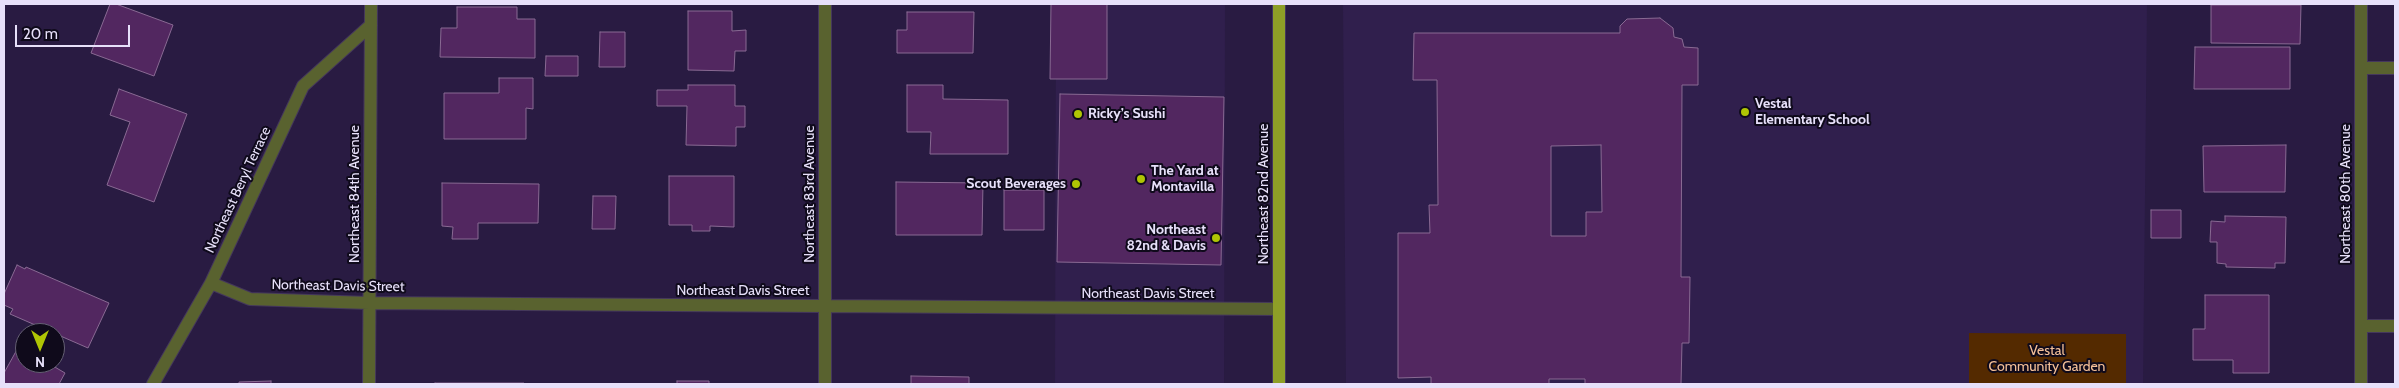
<!DOCTYPE html>
<html>
<head>
<meta charset="utf-8">
<style>
  body { margin:0 }
  #map { position:relative; width:2399px; height:388px; overflow:hidden; background:#291b42; font-family:Cabin,sans-serif }
  canvas { display:block }
  .frame { position:absolute; inset:0; border:5px solid #e7e0fa; pointer-events:none }
  .north { position:absolute; left:15px; top:323px; width:50px; height:50px; box-sizing:border-box; background:#0f0a1b; border:1px solid #656074; border-radius:50%; rotate:180deg; font-size:14px; font-weight:700; line-height:20px; text-align:center; color:#e7e0fa }
  .north::after { content:''; display:block; margin:auto; width:18px; height:22px; background:#afc504; clip-path:polygon(50% 0,100% 100%,50% 72%,0 100%) }
  .scale { position:absolute; left:15px; top:25px; width:115px; height:22px; box-sizing:border-box; border:2px solid #e7e0fa; border-top:0; padding-left:6px; font-size:15px; line-height:18px; white-space:nowrap; color:#e7e0fa; -webkit-text-stroke:4px #0f0a1b; paint-order:stroke }
</style>
</head>
<body>
<div id="map">
<canvas width="2399" height="388"></canvas>
<div class="frame"></div>
<div class="north">N</div>
<div class="scale">20 m</div>
</div>
<script>
const ctx = document.querySelector('canvas').getContext('2d');
ctx.lineJoin = 'round';
function fillPath(path, color) {
  ctx.fillStyle = color;
  ctx.fill(path, 'evenodd');
}
function shape(rows) {
  const path = new Path2D();
  for (const r of rows) {
    path.moveTo(r[0], r[1]);
    for (let i = 2; i < r.length; i += 2) path.lineTo(r[i], r[i + 1]);
  }
  return path;
}
function stroke(path, color, width, dash) {
  ctx.strokeStyle = color;
  ctx.lineWidth = width;
  ctx.lineCap = dash ? 'butt' : 'round';
  ctx.setLineDash(dash || []);
  ctx.stroke(path);
}
function label(font, color, halo, rows, align = 'center') {
  ctx.font = font + ' Cabin,sans-serif';
  ctx.lineWidth = 4;
  ctx.setLineDash([]);
  ctx.textBaseline = 'middle';
  ctx.strokeStyle = halo;
  ctx.fillStyle = color;
  for (const [text, x, y, turn = 0] of rows) {
    ctx.save();
    ctx.translate(x, y);
    ctx.rotate((+turn || 0) * Math.PI / 180);
    ctx.textAlign = isNaN(turn) ? turn : align;
    if (halo) ctx.strokeText(text, 0, 0);
    ctx.fillText(text, 0, 0);
    ctx.restore();
  }
}
fillPath(shape([
  [1056,4,1225,4,1224,384,1055,384],
  [1343,4,2147,4,2143,384,1346,384]
]), '#301f4d');
fillPath(shape([
  [1969,333,2126,334,2126,384,1969,384]
]), '#542a00');
const building = shape([
  [110,4,116,4,173,25,154,76,91,53,110,4],
  [1051,4,1107,4,1107,79,1050,79,1051,4],
  [2211,5,2301,5,2300,44,2211,43,2211,5],
  [457,7,517,7,517,19,535,19,535,58,440,57,441,28,457,28,457,7],
  [688,11,732,11,732,31,746,30,746,51,735,51,734,71,688,70,688,11],
  [907,12,974,12,973,53,897,53,897,30,907,30,907,12],
  [1660,18,1673,28,1674,37,1682,39,1684,47,1698,48,1698,85,1682,85,1681,277,1690,277,1689,343,1682,343,1681,384,1585,384,1585,379,1549,379,1549,384,1431,384,1431,377,1398,378,1398,233,1430,233,1429,205,1438,205,1437,80,1413,80,1414,33,1620,33,1620,26,1627,19,1660,18],
  [1601,145,1602,212,1586,212,1586,236,1551,236,1551,146,1601,145],
  [600,32,625,32,625,67,599,67,600,32],
  [2195,47,2290,47,2290,89,2194,89,2195,47],
  [546,56,578,56,578,76,545,76,546,56],
  [499,78,533,78,533,109,526,108,526,139,444,139,444,93,499,93,499,78],
  [688,85,735,85,735,106,745,106,745,127,736,127,736,146,686,145,687,106,657,106,657,90,688,90,688,85],
  [907,85,943,85,943,99,1008,100,1008,154,930,154,931,132,907,132,907,85],
  [119,89,187,114,154,202,107,185,130,122,110,115,119,89],
  [1060,94,1224,97,1221,265,1057,262,1060,94],
  [2286,145,2285,192,2204,192,2203,146,2286,145],
  [669,176,734,176,734,227,710,226,710,231,692,231,692,225,669,225,669,176],
  [896,182,983,183,982,235,896,235,896,182],
  [442,183,539,184,538,223,478,223,478,239,452,239,453,227,442,226,442,183],
  [1004,190,1044,190,1044,230,1004,230,1004,190],
  [593,196,616,196,615,229,592,229,593,196],
  [2151,210,2181,210,2181,238,2151,238,2151,210],
  [2225,216,2286,217,2285,263,2275,263,2275,268,2226,267,2226,264,2217,263,2217,242,2210,242,2211,221,2225,222,2225,216],
  [17,265,25,269,26,267,109,303,88,348,10,314,13,309,4,305,4,294,17,265],
  [2205,295,2269,295,2269,373,2233,373,2233,360,2193,360,2193,329,2205,329,2205,295],
  [19,346,25,350,25,363,48,363,65,373,59,384,4,384,4,373,19,346],
  [911,376,969,377,969,384,911,384,911,376],
  [271,381,271,384,239,384,239,382,271,381],
  [677,381,709,381,709,384,740,384,677,384,677,381],
  [435,383,524,383,524,384,435,384,435,383]
]);
fillPath(building, '#522760');
stroke(building, '#896a93', 1);
const minor = shape([
  [2361,4,2361,384],
  [2361,68,2395,68],
  [211,283,250,299,369,303,1279,309],
  [2361,326,2395,326],
  [153,384,211,283,303,86,371,25],
  [369,384,371,4],
  [825,384,825,4]
]);
const major = shape([
  [1279,384,1279,4]
]);
stroke(minor, '#44375c', 14);
stroke(major, '#44375c', 14);
stroke(minor, '#59622f', 12);
stroke(major, '#8e9f27', 12);
for (const [x, y, r, color] of [
  [1745,112,5,"#afc504"],
  [1078,114,5,"#afc504"],
  [1141,179,5,"#afc504"],
  [1076,184,5,"#afc504"],
  [1216,238,5,"#afc504"]
]) {
  const dot = new Path2D();
  dot.arc(x, y, r, 0, 2 * Math.PI);
  ctx.fillStyle = color;
  ctx.fill(dot);
  stroke(dot, '#0f0a1b', 2);
}
label('bold 14px', '#e7e0fa', '#0f0a1b', [
  ["Vestal",1755,104],
  ["Elementary School",1755,120],
  ["Ricky’s Sushi",1088,114],
  ["The Yard at",1151,171],
  ["Montavilla",1151,187],
  ["Scout Beverages",1066,184,"right"],
  ["Northeast",1206,230,"right"],
  ["82nd & Davis",1206,246,"right"]
], 'left');
label('14px', '#e7e0fa', '#0f0a1b', [
  ["Northeast Beryl Terrace",238,190,-65],
  ["Northeast 84th Avenue",355,194,-90],
  ["Northeast 83rd Avenue",810,194,-90],
  ["Northeast 82nd Avenue",1264,194,-90],
  ["Northeast 80th Avenue",2346,194,-90],
  ["Northeast Davis Street",338,286,1],
  ["Northeast Davis Street",743,291],
  ["Northeast Davis Street",1148,294]
]);
label('14px', '#f5c098', '#0f0a1b', [
  ["Vestal",2047,351],
  ["Community Garden",2047,367]
]);
</script>
</body>
</html>
